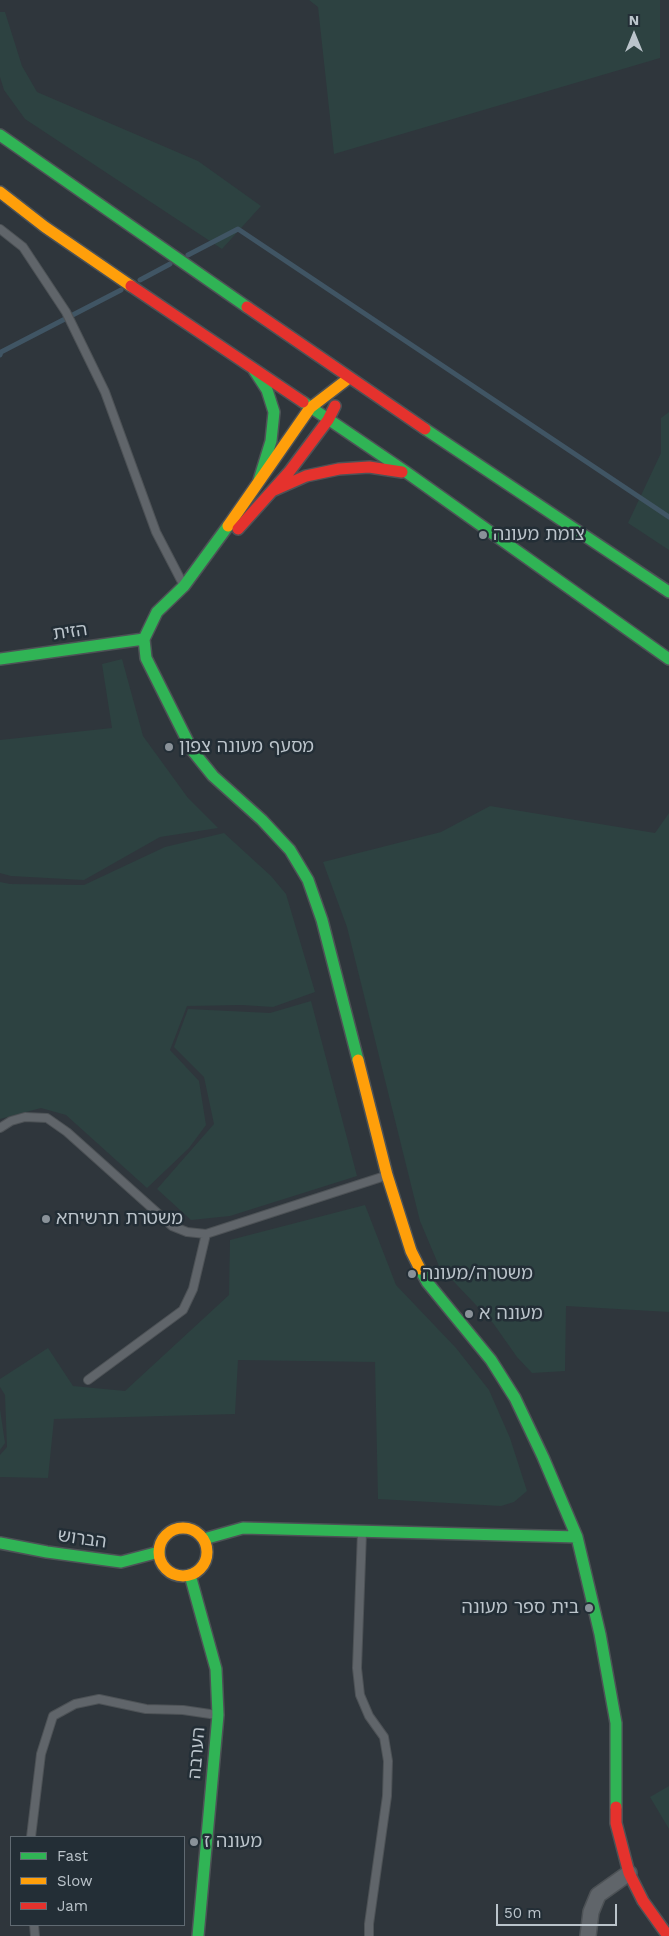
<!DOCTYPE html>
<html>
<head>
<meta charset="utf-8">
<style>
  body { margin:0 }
  #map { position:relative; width:669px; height:1936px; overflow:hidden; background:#2f363c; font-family:"Work Sans",sans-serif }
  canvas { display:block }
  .legend { position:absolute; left:10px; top:1836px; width:175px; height:90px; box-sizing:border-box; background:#232e36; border:1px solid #606a72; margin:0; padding:6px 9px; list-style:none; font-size:15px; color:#bbc4cb }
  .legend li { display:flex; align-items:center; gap:10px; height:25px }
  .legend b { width:25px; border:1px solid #606a72 }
  .north { position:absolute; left:609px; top:10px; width:50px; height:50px; -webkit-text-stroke:4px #232e36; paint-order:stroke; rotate:0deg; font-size:14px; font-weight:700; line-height:20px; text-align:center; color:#bbc4cb }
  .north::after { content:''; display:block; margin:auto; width:18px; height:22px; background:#bbc4cb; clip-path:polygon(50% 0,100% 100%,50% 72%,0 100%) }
  .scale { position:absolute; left:496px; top:1904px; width:121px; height:22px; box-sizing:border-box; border:2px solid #bbc4cb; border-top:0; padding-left:6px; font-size:15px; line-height:18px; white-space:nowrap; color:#bbc4cb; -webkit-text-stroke:4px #232e36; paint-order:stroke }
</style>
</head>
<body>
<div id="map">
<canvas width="669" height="1936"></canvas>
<ul class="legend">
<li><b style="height:6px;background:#30b455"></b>Fast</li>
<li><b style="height:6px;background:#ff9f0a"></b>Slow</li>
<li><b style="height:6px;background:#e5322d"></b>Jam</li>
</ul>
<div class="north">N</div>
<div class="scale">50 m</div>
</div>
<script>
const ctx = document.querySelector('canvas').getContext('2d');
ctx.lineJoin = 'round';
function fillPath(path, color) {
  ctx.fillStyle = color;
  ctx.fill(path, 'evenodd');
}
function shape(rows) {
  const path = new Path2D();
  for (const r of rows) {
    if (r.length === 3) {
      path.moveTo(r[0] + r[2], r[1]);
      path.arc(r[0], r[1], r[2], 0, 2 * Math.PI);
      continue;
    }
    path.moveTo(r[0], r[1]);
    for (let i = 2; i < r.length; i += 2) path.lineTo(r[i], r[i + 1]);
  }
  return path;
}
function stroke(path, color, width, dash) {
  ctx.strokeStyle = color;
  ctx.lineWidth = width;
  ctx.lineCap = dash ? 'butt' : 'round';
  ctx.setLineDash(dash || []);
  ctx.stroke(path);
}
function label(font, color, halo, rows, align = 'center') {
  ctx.font = font + ' "Work Sans","Noto Sans Hebrew",sans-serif';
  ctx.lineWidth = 5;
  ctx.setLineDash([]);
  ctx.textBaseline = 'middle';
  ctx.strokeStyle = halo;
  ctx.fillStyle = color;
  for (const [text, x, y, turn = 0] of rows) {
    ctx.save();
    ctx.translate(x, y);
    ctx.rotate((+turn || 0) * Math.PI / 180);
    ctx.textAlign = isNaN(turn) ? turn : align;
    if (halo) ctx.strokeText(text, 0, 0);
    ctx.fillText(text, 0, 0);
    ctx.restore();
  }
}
fillPath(shape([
  [309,0,660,0,660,58,334,154,318,7],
  [0,12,5,12,22,66,37,92,198,161,261,206,222,249,25,119,4,90,0,77],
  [669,412,669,550,628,523,661,453,661,418],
  [122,659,143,736,188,798,218,828,160,837,84,880,11,876,0,873,0,740,112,728,102,664],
  [490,806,655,833,669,813,669,1312,566,1306,565,1371,532,1373,517,1357,493,1323,439,1266,420,1221,347,927,323,862,441,832],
  [224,833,271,876,286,894,315,992,273,1007,242,1005,187,1006,170,1050,199,1081,206,1125,189,1148,147,1188,66,1115,41,1108,0,1119,0,882,10,884,84,885,165,847],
  [311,1001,357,1176,230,1216,191,1220,157,1189,214,1124,204,1077,174,1047,188,1009,270,1013],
  [365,1205,396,1285,456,1348,489,1390,510,1438,527,1491,514,1502,501,1506,378,1499,375,1362,238,1360,235,1414,54,1419,48,1478,0,1477,0,1455,7,1447,5,1395,0,1387,0,1379,48,1348,73,1386,125,1391,229,1295,230,1240],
  [0,1409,5,1443,0,1450],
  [669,1786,669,1829,650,1797]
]), '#2d4241');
stroke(shape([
  [188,255,238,229,669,517],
  [140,280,170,264],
  [0,355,1,352,121,290]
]), '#405564', 5);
const lane = shape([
  [0,229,23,247,66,312,105,392,156,532,183,584],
  [0,1128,11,1121,25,1117,47,1118,67,1132,172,1226,187,1232,206,1234,385,1176],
  [88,1380,183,1310,193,1289,206,1234],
  [362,1532,357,1668,360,1695,369,1716,384,1737,388,1761,387,1796,369,1924,369,1936],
  [31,1837,41,1754,53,1716,75,1704,99,1699,146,1709,183,1710,217,1715],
  [34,1925,35,1936]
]);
const street = shape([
  [588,1936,591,1912,598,1895,629,1873]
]);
const fast = shape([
  [0,135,247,307],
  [254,370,267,390,274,412,271,441,259,480],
  [303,402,406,472,669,659],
  [425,429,669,592],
  [228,526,184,586,157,612,144,639,146,658,192,750,213,776,262,820,290,850,308,880,322,920,358,1060],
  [0,659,144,639],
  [420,1269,427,1282,491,1360,515,1398,543,1457,577,1537,600,1634,616,1723,616,1807],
  [204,1539,243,1528,577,1537],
  [0,1543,47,1552,121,1562,159,1552],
  [190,1575,216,1669,218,1715,198,1936]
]);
const slow = shape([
  [0,192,45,227,131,286],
  [228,526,310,408,349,378],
  [358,1060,387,1175,411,1251,420,1269],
  [183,1552,24]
]);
const jam = shape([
  [131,286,303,402],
  [247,307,425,429],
  [272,491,306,476,339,469,369,467,402,472],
  [238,529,289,472,328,420,335,406],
  [616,1807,616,1823,629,1873,643,1901,668,1936]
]);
stroke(lane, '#4d5256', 10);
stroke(street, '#4d5256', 18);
stroke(fast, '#4d5256', 14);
stroke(slow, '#4d5256', 14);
stroke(jam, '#4d5256', 14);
stroke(lane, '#60656a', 8);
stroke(street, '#60656a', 15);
stroke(fast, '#30b455', 11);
stroke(slow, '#ff9f0a', 11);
stroke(jam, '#e5322d', 11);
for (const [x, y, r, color] of [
  [483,535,5,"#8a9299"],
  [169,747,5,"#8a9299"],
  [46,1219,5,"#8a9299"],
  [412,1274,5,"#8a9299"],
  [469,1314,5,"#8a9299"],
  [589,1608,5,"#8a9299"],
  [194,1842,5,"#8a9299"]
]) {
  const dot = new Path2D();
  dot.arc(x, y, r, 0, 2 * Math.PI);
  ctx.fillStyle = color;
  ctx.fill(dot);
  stroke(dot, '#232e36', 2);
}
label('18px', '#bbc4cb', '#232e36', [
  ["צומת מעונה",493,535],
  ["מסעף מעונה צפון",179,747],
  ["משטרת תרשיחא",56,1219],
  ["משטרה/מעונה",422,1274],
  ["מעונה א",479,1314],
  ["בית ספר מעונה",579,1608,"right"],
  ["מעונה ז",204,1842]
], 'left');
label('18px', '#bbc4cb', '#232e36', [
  ["הזית",70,632,-8],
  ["הברוש",82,1539,8],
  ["הערבה",197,1753,-85]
]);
</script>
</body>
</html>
